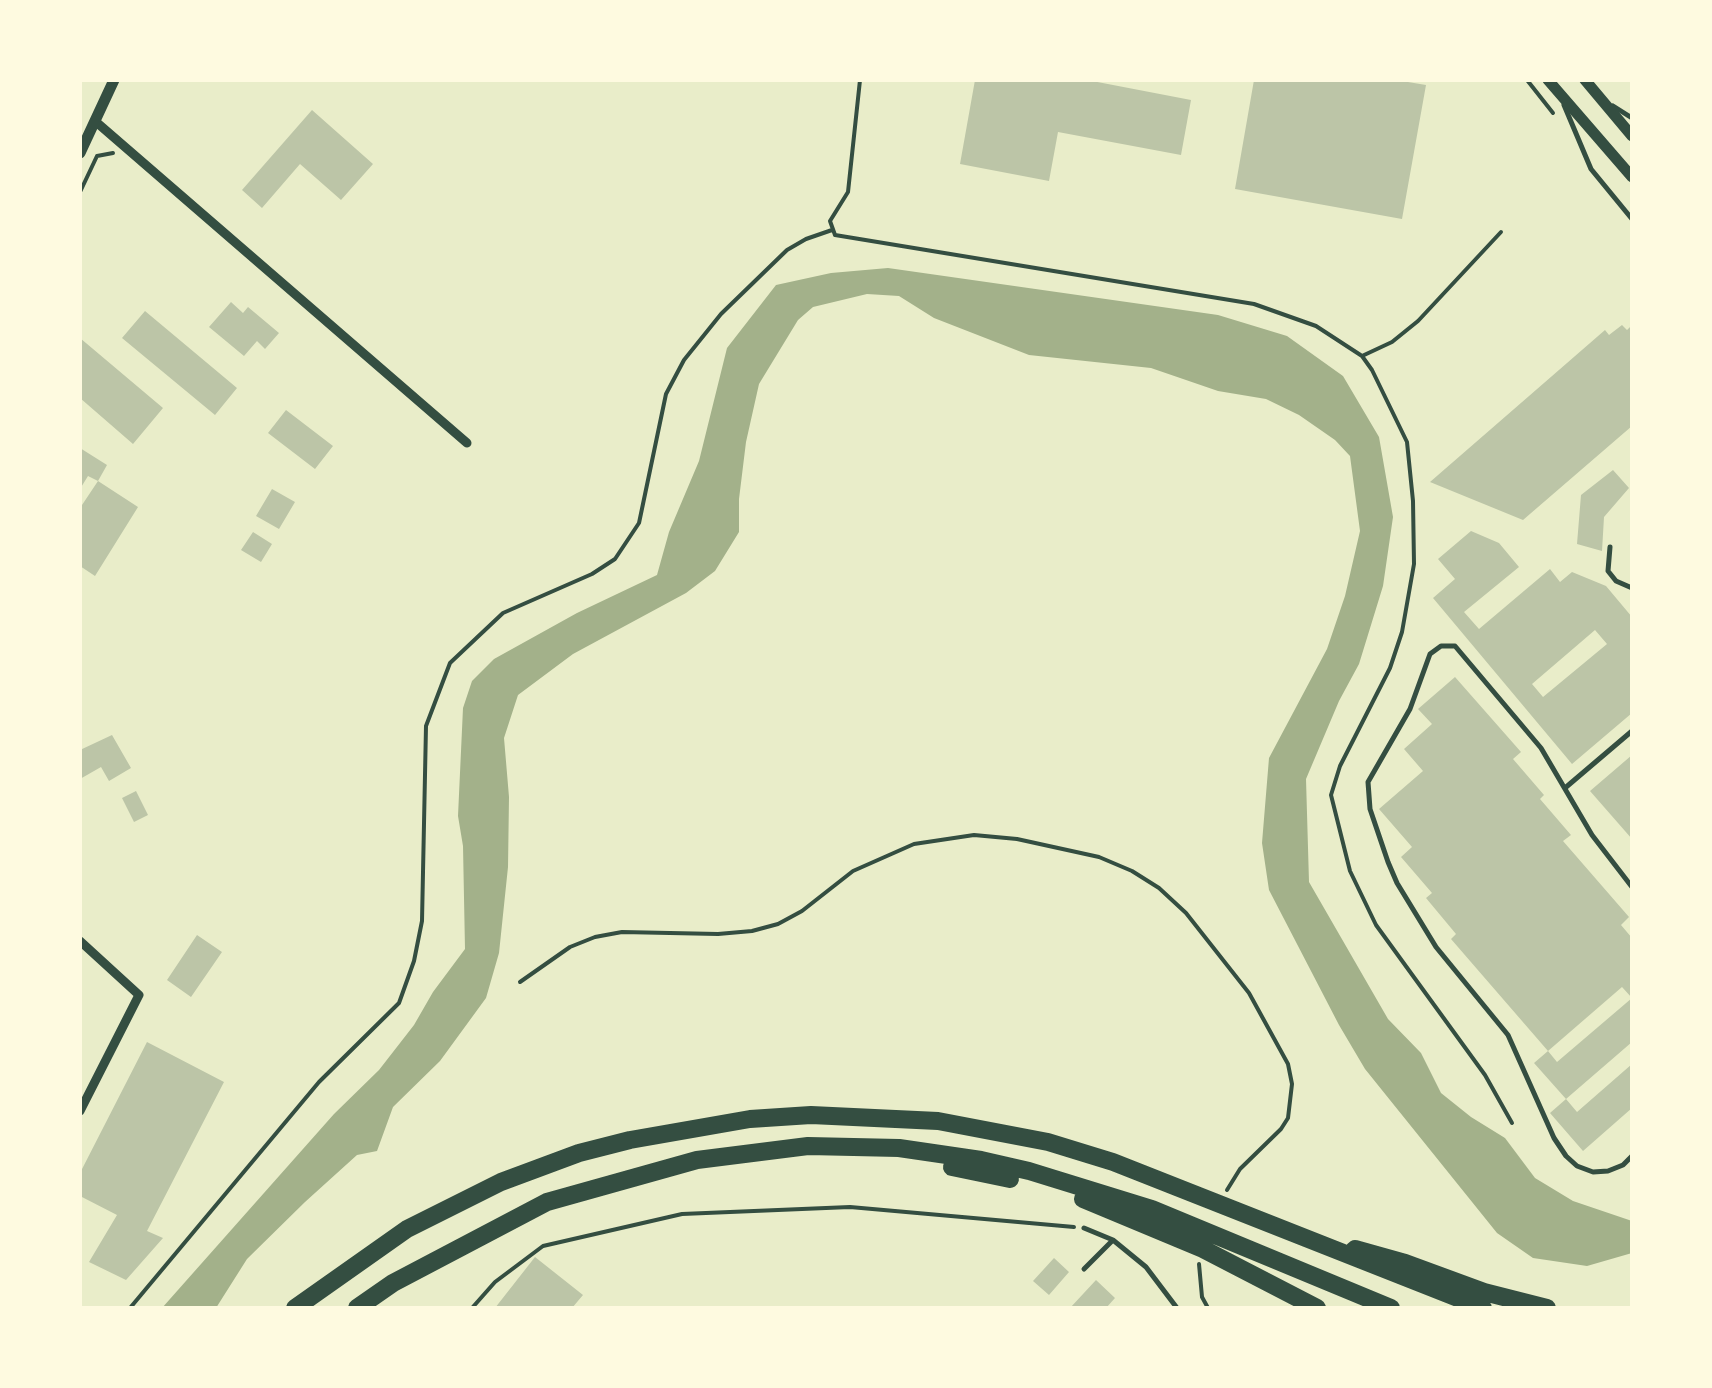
<!DOCTYPE html>
<html>
<head>
<meta charset="utf-8">
<style>
  body { margin:0 }
  #map { position:relative; width:1712px; height:1388px; overflow:hidden; background:#e9edc9; font-family:Figtree,sans-serif }
  canvas { display:block }
  .frame { position:absolute; inset:0; border:82px solid #fefae0; pointer-events:none }
</style>
</head>
<body>
<div id="map">
<canvas width="1712" height="1388"></canvas>
<div class="frame"></div>
</div>
<script>
const ctx = document.querySelector('canvas').getContext('2d');
ctx.lineJoin = 'round';
function fillPath(path, color) {
  ctx.fillStyle = color;
  ctx.fill(path, 'evenodd');
}
function shape(rows) {
  const path = new Path2D();
  for (const r of rows) {
    path.moveTo(r[0], r[1]);
    for (let i = 2; i < r.length; i += 2) path.lineTo(r[i], r[i + 1]);
  }
  return path;
}
function stroke(path, color, width, dash) {
  ctx.strokeStyle = color;
  ctx.lineWidth = width;
  ctx.lineCap = dash ? 'butt' : 'round';
  ctx.setLineDash(dash || []);
  ctx.stroke(path);
}
fillPath(shape([
  [888,268,1218,315,1287,336,1343,376,1379,437,1393,517,1383,586,1359,664,1339,701,1306,779,1309,882,1388,1019,1421,1053,1441,1093,1471,1117,1505,1138,1535,1178,1573,1201,1632,1221,1632,1253,1587,1266,1533,1258,1497,1233,1365,1069,1339,1025,1269,890,1262,843,1269,758,1327,649,1345,596,1360,531,1350,456,1335,440,1299,415,1266,399,1218,391,1151,368,1029,355,934,318,899,296,867,294,813,307,798,320,759,384,746,442,739,499,739,532,715,571,686,593,573,654,518,695,504,738,509,797,508,867,499,953,486,998,440,1061,393,1107,377,1151,357,1155,305,1202,247,1259,216,1308,162,1308,334,1114,379,1070,414,1025,433,992,465,949,463,846,458,816,463,708,472,681,494,659,577,613,657,575,669,532,699,461,727,348,776,285,831,273]
]), '#a3b18a');
fillPath(shape([
  [975,80,1087,80,1191,100,1181,155,1058,132,1049,181,960,164],
  [1254,80,1396,80,1426,85,1402,219,1235,189],
  [312,110,373,164,341,200,300,164,262,208,242,190],
  [231,302,243,313,248,307,279,333,265,349,257,341,244,356,209,327],
  [145,311,237,388,215,415,122,338],
  [1622,325,1627,330,1632,325,1632,426,1523,520,1430,482,1605,330,1609,335],
  [80,338,163,408,133,444,80,398],
  [286,410,333,446,315,469,268,433],
  [80,448,107,465,98,481,138,507,95,576,80,566,80,508,98,481,88,476,80,489],
  [1613,470,1629,488,1604,517,1602,551,1577,544,1581,495],
  [272,489,295,502,279,529,256,516],
  [1471,531,1499,543,1519,567,1464,612,1479,629,1550,569,1560,582,1572,572,1606,586,1632,617,1632,713,1572,764,1433,598,1455,579,1438,559],
  [1595,630,1607,644,1543,697,1532,684],
  [253,532,272,544,261,562,241,550],
  [1455,677,1521,752,1513,759,1544,795,1540,799,1571,835,1563,841,1629,917,1621,925,1632,938,1632,1042,1566,1099,1534,1063,1548,1051,1557,1062,1632,998,1622,987,1548,1051,1451,939,1456,934,1426,898,1432,893,1401,857,1412,847,1379,809,1423,771,1404,749,1432,724,1418,709],
  [112,735,131,768,109,781,101,767,80,779,80,750],
  [1632,755,1632,839,1590,791],
  [136,791,148,815,134,822,122,798],
  [197,935,222,952,191,997,167,980],
  [147,1042,224,1082,147,1231,163,1238,126,1280,89,1262,117,1215,80,1196,80,1173],
  [1632,1064,1632,1108,1583,1151,1550,1113,1566,1099,1577,1112],
  [535,1257,583,1295,572,1308,495,1308],
  [1054,1258,1069,1272,1049,1295,1033,1281],
  [1096,1280,1115,1298,1106,1308,1070,1308]
]), '#bcc5a7');
stroke(shape([
  [860,80,848,192,830,221,835,235,1254,304,1316,326,1362,356,1372,370,1407,442,1413,501,1414,564,1402,632,1390,668,1340,766,1331,795,1350,871,1376,925,1485,1075,1512,1123],
  [1527,80,1553,113],
  [80,192,97,156,113,153],
  [1362,356,1392,342,1418,321,1501,232],
  [520,982,570,947,595,937,622,932,718,934,752,931,778,924,802,911,853,871,914,844,974,835,1017,839,1099,857,1132,871,1159,888,1186,913,1249,993,1288,1064,1292,1084,1288,1118,1281,1129,1240,1169,1227,1190],
  [1199,1264,1202,1297,1208,1308],
  [130,1308,319,1082,399,1003,414,961,422,921,426,726,450,663,503,613,592,574,615,559,639,523,666,394,684,360,721,314,787,250,806,239,832,230],
  [472,1308,495,1282,543,1246,682,1214,850,1207,1074,1227]
]), '#344e41', 4);
stroke(shape([
  [1564,105,1591,169,1632,219],
  [1613,106,1632,118],
  [1610,547,1608,571,1616,581,1632,588],
  [1565,788,1632,731],
  [1632,887,1592,835,1541,748,1455,646,1441,646,1430,654,1410,709,1368,782,1370,809,1388,862,1397,883,1436,947,1508,1035,1554,1138,1566,1156,1577,1166,1593,1172,1608,1171,1623,1165,1632,1156],
  [1084,1228,1113,1240],
  [1084,1269,1113,1240,1146,1267,1177,1308]
]), '#344e41', 5);
stroke(shape([
  [95,121,467,443],
  [80,941,139,995,80,1111]
]), '#344e41', 9);
stroke(shape([
  [1548,80,1632,177],
  [1585,80,1632,136],
  [80,153,114,80]
]), '#344e41', 11);
stroke(shape([
  [952,1167,1010,1179],
  [1083,1199,1203,1249,1317,1308],
  [1355,1249,1405,1263,1484,1292,1547,1308],
  [295,1308,407,1229,501,1182,579,1153,630,1140,750,1119,811,1115,938,1121,1048,1142,1113,1162,1483,1308],
  [357,1308,393,1283,547,1202,697,1160,808,1146,899,1148,981,1160,1029,1171,1152,1209,1391,1308]
]), '#344e41', 18);
</script>
</body>
</html>
